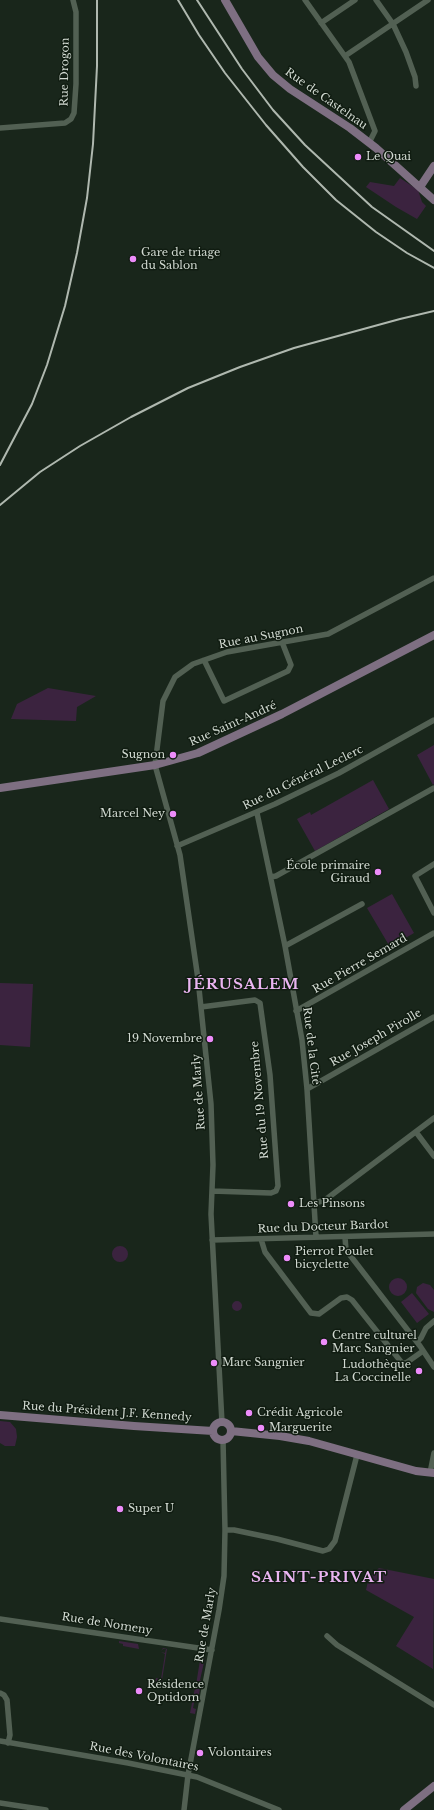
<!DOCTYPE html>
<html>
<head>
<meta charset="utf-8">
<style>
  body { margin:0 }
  canvas { display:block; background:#19261b }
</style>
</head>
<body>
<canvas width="434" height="1810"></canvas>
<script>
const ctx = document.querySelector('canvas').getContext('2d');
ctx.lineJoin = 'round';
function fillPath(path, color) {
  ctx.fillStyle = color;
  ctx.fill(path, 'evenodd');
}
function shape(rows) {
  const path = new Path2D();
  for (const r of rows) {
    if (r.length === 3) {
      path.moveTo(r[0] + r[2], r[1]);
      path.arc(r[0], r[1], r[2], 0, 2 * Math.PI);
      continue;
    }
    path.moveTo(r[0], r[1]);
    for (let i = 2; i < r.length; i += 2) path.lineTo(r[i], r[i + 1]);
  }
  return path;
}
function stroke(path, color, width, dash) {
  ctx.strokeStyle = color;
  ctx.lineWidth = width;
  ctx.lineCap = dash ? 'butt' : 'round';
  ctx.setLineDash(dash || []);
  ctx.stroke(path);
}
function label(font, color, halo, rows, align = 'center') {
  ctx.font = font + ' "Libre Baskerville",serif';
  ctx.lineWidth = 3;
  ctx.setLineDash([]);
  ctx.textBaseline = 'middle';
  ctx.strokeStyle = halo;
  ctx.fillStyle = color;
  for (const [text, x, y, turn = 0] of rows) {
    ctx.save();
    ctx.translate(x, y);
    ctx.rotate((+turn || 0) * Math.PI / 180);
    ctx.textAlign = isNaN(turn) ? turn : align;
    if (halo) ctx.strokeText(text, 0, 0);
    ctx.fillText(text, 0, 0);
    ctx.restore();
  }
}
fillPath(shape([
  [400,178,418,190,422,202,426,206,417,219,396,207,366,187,370,182,394,186],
  [48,688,96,696,77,707,76,721,11,719,17,704],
  [434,745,434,784,433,785,417,755],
  [373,780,389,809,315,851,297,819,310,812,311,815],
  [392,894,414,933,390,947,367,908],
  [0,983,33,984,30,1047,0,1045],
  [120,1254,8],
  [398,1287,9],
  [423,1283,430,1285,434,1290,434,1312,428,1309,416,1293,417,1287],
  [412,1293,429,1314,417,1323,401,1302],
  [237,1306,5],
  [0,1421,10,1422,16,1429,17,1437,15,1446,5,1446,0,1443],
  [379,1568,434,1579,433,1669,396,1646,414,1617,366,1590,369,1577],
  [119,1641,138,1644,139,1649,123,1646,123,1644,119,1643],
  [163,1648,167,1649,161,1686,150,1684,150,1683,155,1683,156,1678,161,1679,165,1654,161,1652,165,1653,166,1649,163,1649,161,1651],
  [201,1654,205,1658,200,1680,201,1680,200,1686,196,1685],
  [195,1688,200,1689,198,1699,195,1698,193,1708,196,1709,195,1714,190,1713]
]), '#3b233f');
stroke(shape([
  [305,0,349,62,375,131,369,143],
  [376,0,393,24,406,52,415,77,416,86],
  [321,23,355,0],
  [345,56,428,0],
  [0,128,65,123,71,119,74,113,76,84,76,12,73,0],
  [204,660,224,701,288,671,291,665,282,642],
  [257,813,285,946,302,1040,307,1089,316,1237],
  [177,846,275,804,339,773,434,720],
  [434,864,415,876,434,913],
  [271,877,276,876,434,788],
  [285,946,362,904],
  [201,1007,255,1000,260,1003,270,1075,278,1186,276,1191,271,1193,212,1191],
  [296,1011,434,933],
  [307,1089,434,1017],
  [416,1132,434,1156],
  [315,1203,325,1200,434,1118],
  [345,1237,346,1250,420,1346,434,1367],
  [261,1239,265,1252,311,1313,319,1314,341,1298,347,1297,352,1300,402,1363,406,1363,423,1351],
  [212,1240,434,1234],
  [417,1342,421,1338,426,1328,434,1321],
  [222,1423,211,1214,213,1165,211,1104,198,979,180,855,155,765,163,701,175,677,193,664,227,652,328,634,434,578],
  [430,1473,434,1453],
  [225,1530,234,1530,277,1539,323,1551,329,1549,335,1541,357,1455],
  [0,1619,212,1650],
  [327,1636,337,1645,434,1705],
  [0,1693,4,1695,7,1700,10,1735,8,1743],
  [0,1741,128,1763,197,1777,279,1810],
  [0,1803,46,1810],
  [184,1810,188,1775,219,1610,224,1576,225,1530,223,1440]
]), '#526053', 5.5);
stroke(shape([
  [225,0,258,57,273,75,290,89,350,128,376,148,434,200],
  [420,187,434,166],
  [0,788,155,765,198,753,282,714,434,635],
  [0,1415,134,1426,213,1431],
  [222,1431,9],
  [231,1431,280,1436,309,1441,416,1471,434,1473],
  [404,1810,434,1786]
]), '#7e6f82', 8);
stroke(shape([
  [178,0,199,35,225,73,266,125,303,167,336,200,376,232,407,253,434,268],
  [197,0,242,69,273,110,305,145,372,207,434,251],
  [0,465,32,404,47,365,65,306,77,253,87,198,93,144,97,66,97,0],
  [0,505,40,472,80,446,131,417,188,388,240,367,294,348,400,319,434,311]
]), '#afb8af', 2);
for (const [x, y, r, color] of [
  [358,157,4,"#ed8cfa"],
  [133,259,4,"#ed8cfa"],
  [173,755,4,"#ed8cfa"],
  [173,814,4,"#ed8cfa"],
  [378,872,4,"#ed8cfa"],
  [210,1039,4,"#ed8cfa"],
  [291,1204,4,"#ed8cfa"],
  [287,1258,4,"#ed8cfa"],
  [324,1342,4,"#ed8cfa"],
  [214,1363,4,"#ed8cfa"],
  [419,1371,4,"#ed8cfa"],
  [249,1413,4,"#ed8cfa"],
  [261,1428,4,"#ed8cfa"],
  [120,1509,4,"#ed8cfa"],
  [139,1691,4,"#ed8cfa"],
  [200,1753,4,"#ed8cfa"]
]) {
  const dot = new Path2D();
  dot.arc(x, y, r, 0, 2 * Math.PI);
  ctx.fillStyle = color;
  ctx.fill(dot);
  stroke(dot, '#101c11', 1.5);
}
label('11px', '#d1d9d1', '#101c11', [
  ["Rue Drogon",65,72,-89],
  ["Rue de Castelnau",326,99,35],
  ["Rue au Sugnon",261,637,-11],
  ["Rue Saint-André",233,724,-24],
  ["Rue du Général Leclerc",303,778,-26],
  ["Rue Pierre Semard",360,964,-30],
  ["Rue Joseph Pirolle",376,1038,-30],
  ["Rue de la Cité",311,1046,83],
  ["Rue de Marly",199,1092,-94],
  ["Rue du 19 Novembre",260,1100,-95],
  ["Rue du Docteur Bardot",323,1227,-2],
  ["Rue du Président J.F. Kennedy",107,1412,4],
  ["Rue de Nomeny",107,1624,9],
  ["Rue de Marly",206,1625,-80],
  ["Rue des Volontaires",144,1757,11]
]);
label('11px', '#d1d9d1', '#101c11', [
  ["Le Quai",366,157],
  ["Gare de triage",141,253],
  ["du Sablon",141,266],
  ["Sugnon",165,755,"right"],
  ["Marcel Ney",165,814,"right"],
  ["École primaire",370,866,"right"],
  ["Giraud",370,879,"right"],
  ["19 Novembre",202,1039,"right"],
  ["Les Pinsons",299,1204],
  ["Pierrot Poulet",295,1252],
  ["bicyclette",295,1265],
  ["Centre culturel",332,1336],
  ["Marc Sangnier",332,1349],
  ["Marc Sangnier",222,1363],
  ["Ludothèque",411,1365,"right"],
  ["La Coccinelle",411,1378,"right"],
  ["Crédit Agricole",257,1413],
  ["Marguerite",269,1428],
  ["Super U",128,1509],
  ["Résidence",147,1685],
  ["Optidom",147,1698],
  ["Volontaires",208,1753]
], 'left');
ctx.letterSpacing = '1px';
label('bold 15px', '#eab5f1', '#101c11', [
  ["JÉRUSALEM",243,985],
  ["SAINT-PRIVAT",319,1578]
]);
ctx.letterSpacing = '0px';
</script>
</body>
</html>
